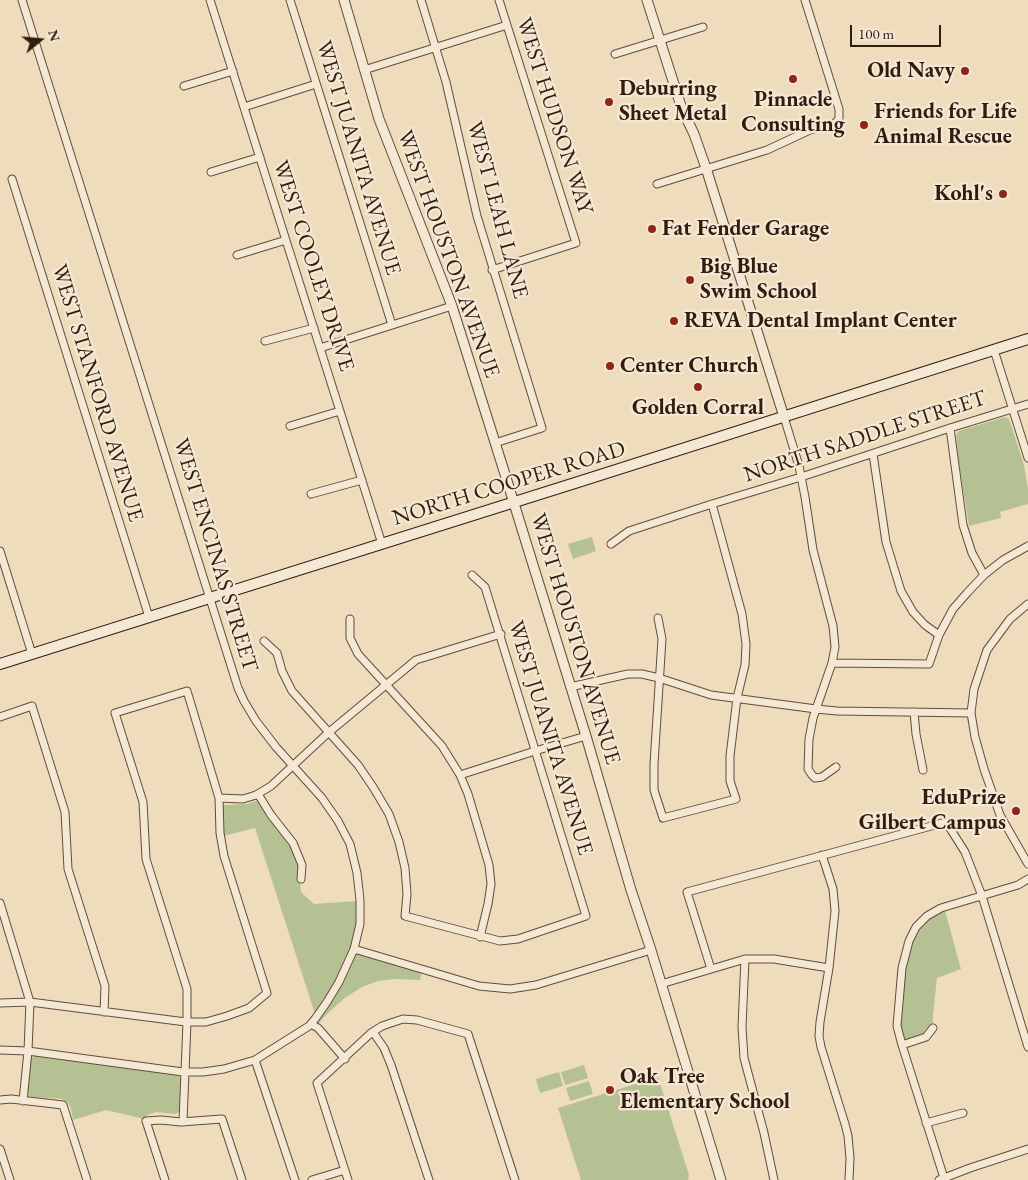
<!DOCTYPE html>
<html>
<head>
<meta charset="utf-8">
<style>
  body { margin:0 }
  #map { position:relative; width:1028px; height:1180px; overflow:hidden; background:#eedcbd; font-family:"EB Garamond",serif }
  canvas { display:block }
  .north { position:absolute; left:15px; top:15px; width:50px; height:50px; -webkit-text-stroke:4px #f4e8d4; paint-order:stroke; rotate:73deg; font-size:14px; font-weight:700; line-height:20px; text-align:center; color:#301d0f }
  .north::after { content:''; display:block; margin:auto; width:18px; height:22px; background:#301d0f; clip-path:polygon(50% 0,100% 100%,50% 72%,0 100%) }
  .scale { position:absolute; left:850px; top:25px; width:91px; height:22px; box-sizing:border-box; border:2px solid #301d0f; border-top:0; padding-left:6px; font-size:15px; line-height:18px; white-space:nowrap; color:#301d0f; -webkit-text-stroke:4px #f4e8d4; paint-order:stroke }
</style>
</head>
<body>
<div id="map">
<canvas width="1028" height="1180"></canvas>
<div class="north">N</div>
<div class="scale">100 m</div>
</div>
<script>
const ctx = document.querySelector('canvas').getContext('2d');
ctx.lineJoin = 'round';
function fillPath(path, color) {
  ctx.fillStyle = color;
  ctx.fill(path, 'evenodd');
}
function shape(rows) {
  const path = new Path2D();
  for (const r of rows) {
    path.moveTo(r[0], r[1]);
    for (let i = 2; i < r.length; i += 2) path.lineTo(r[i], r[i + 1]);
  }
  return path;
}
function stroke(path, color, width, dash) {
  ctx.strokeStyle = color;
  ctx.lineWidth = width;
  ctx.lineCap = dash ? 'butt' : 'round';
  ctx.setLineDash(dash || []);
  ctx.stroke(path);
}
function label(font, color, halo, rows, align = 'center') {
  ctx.font = font + ' "EB Garamond",serif';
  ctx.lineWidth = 4.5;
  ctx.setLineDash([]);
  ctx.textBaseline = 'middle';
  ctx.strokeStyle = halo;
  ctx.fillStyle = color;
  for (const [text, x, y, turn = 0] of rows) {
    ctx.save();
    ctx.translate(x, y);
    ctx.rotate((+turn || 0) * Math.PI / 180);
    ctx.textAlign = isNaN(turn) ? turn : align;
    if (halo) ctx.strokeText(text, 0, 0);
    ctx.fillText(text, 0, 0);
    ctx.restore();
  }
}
fillPath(shape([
  [1005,417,1009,419,1024,465,1028,489,1028,504,1000,512,1001,518,969,526,959,465,956,435,959,431],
  [592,537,596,551,573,559,568,544],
  [259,800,293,847,301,867,300,881,301,892,314,904,357,901,356,925,352,946,423,967,420,980,395,979,378,981,362,987,346,997,330,1011,317,1025,310,1020,315,1014,255,828,223,836,223,805,247,804],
  [944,907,961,969,937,978,933,1015,933,1028,926,1037,902,1045,897,1026,902,968,916,927],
  [40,1055,177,1074,180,1077,181,1080,180,1110,178,1113,175,1114,156,1112,147,1115,144,1119,106,1110,73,1120,71,1108,68,1103,62,1099,31,1097,28,1095,26,1091,31,1058,34,1056],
  [584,1065,588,1078,565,1085,561,1072],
  [559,1072,563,1086,540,1093,536,1079],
  [658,1077,689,1175,688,1180,581,1180,558,1108],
  [589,1081,593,1094,570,1101,566,1088]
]), '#b6c193');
const minor = shape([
  [210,0,382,544],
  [290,0,392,325],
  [421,0,446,82,477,216,542,428,495,443],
  [615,54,703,27],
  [364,70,507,25],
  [184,86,233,71],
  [244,107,316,84],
  [211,172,260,157],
  [12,179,149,617],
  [657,184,767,150,810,130,834,124,839,119,839,109,805,0],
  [237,255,286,240],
  [492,270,576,243,499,0],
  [265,341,314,328],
  [320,348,452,306],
  [994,350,1028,458],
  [784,417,799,466,805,497,813,550,833,626,835,647,832,663,813,718,809,739,808,769,812,775,815,778,822,777,836,767],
  [290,426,340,411],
  [950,428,963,525,972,553,984,575],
  [873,454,886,542,901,591,913,612,925,625,939,635],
  [311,494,362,480],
  [611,544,629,531,712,504,801,477,950,428,1028,404],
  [0,551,32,654],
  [1028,604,1010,619,987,650,974,689,971,713,975,737,984,769,1000,815,1028,864],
  [658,618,662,639,654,764,654,790,663,818,736,799,730,781,730,756,737,698,745,665,746,644,742,614,712,504],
  [350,619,350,638,358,654,442,746,460,775,468,794,489,865,491,884,488,904,480,937],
  [264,641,277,653,282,671,292,691,358,765,373,787,389,814,399,842,405,868,407,894,405,916,500,941,518,939,586,916,485,587,472,575],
  [832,663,929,664,939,635,953,609,967,593,984,575,1003,560,1028,546],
  [570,687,628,674,642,674,659,678,711,695,816,709,837,711,971,713],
  [914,712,916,734,923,770],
  [0,717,32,706,65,812,68,869,105,986,104,1012],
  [460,775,535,751,586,736],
  [258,794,271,815,293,843,302,865,301,879],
  [219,798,243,799,256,795,271,786,328,733,416,660,501,634],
  [822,855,833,889,835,911,829,968,820,1022,819,1036,821,1047,845,1124,848,1136,850,1158,849,1180],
  [0,903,30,1002,28,1051,23,1101],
  [354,949,479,986,510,989,536,985,651,950],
  [745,959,742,1027,744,1058,764,1133,774,1180],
  [711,969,687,892,946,822,965,852,982,896,1028,1047],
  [661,984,745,959,774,959,829,968],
  [0,1003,30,1002,186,1022,206,1022,227,1016,249,1008,267,993,224,856,220,833,219,798,187,691,115,713,143,802,146,859,187,989,187,1022,183,1122],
  [311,1024,318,1028,345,1059],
  [373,1032,384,1048,391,1065,429,1180],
  [902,1045,926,1037,933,1028],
  [0,1050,28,1051,183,1072,203,1072,224,1069,255,1060,309,1026,315,1019,327,1002,339,982,354,949,360,924,360,900,357,873,350,844,338,821,322,798,276,747,256,721,244,701,238,688,22,0],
  [255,1060,295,1180],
  [0,1100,11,1099,63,1105,87,1180],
  [926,1123,963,1113],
  [0,1149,10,1180],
  [944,1178,902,1045,897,1026,902,968,909,941,916,927,927,916,941,908,1018,885,1028,879],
  [165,1180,146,1121,161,1120,181,1122,222,1119,242,1180],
  [312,1180,345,1170],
  [348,1180,317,1083,371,1033,382,1026,403,1019,417,1020,468,1034,515,1180],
  [939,1180,970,1168,1028,1149]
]);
const tertiary = shape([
  [344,0,379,119,452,306,504,471,586,736,631,890,651,950,721,1180],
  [647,0,682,109,694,134,706,168,784,417]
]);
const secondary = shape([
  [0,664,575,483,1028,339]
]);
stroke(minor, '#604d3a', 9);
stroke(tertiary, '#604d3a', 11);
stroke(secondary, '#301d0f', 12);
stroke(minor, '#f4e8d4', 7);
stroke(tertiary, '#f4e8d4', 9);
stroke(secondary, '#f4e8d4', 10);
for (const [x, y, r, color] of [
  [965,71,5,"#8f2418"],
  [793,79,5,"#8f2418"],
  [609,102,5,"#8f2418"],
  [864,125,5,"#8f2418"],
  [1003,194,5,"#8f2418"],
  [652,229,5,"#8f2418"],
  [690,280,5,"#8f2418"],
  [674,321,5,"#8f2418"],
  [610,366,5,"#8f2418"],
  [698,387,5,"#8f2418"],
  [1016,811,5,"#8f2418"],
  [610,1090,5,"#8f2418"]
]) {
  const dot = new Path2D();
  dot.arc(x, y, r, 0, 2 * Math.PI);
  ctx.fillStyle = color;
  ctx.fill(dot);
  stroke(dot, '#f4e8d4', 2);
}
label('bold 22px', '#301d0f', '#f4e8d4', [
  ["Old Navy",955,71,"right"],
  ["Deburring",619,89],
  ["Sheet Metal",619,114],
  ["Pinnacle",793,100,"center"],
  ["Consulting",793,125,"center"],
  ["Friends for Life",874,112],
  ["Animal Rescue",874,137],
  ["Kohl's",993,194,"right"],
  ["Fat Fender Garage",662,229],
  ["Big Blue",700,267],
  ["Swim School",700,292],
  ["REVA Dental Implant Center",684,321],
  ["Center Church",620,366],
  ["Golden Corral",698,408,"center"],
  ["EduPrize",1006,798,"right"],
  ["Gilbert Campus",1006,823,"right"],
  ["Oak Tree",620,1077],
  ["Elementary School",620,1102]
], 'left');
label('22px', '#301d0f', '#f4e8d4', [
  ["WEST HUDSON WAY",554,116,72],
  ["WEST JUANITA AVENUE",358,158,73],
  ["WEST LEAH LANE",497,210,75],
  ["WEST HOUSTON AVENUE",448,254,70],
  ["WEST COOLEY DRIVE",313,266,72],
  ["WEST STANFORD AVENUE",97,393,73],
  ["NORTH SADDLE STREET",865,437,-18],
  ["NORTH COOPER ROAD",509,484,-17],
  ["WEST ENCINAS STREET",215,555,73],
  ["WEST HOUSTON AVENUE",575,639,73],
  ["WEST JUANITA AVENUE",550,738,73]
]);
</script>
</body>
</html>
